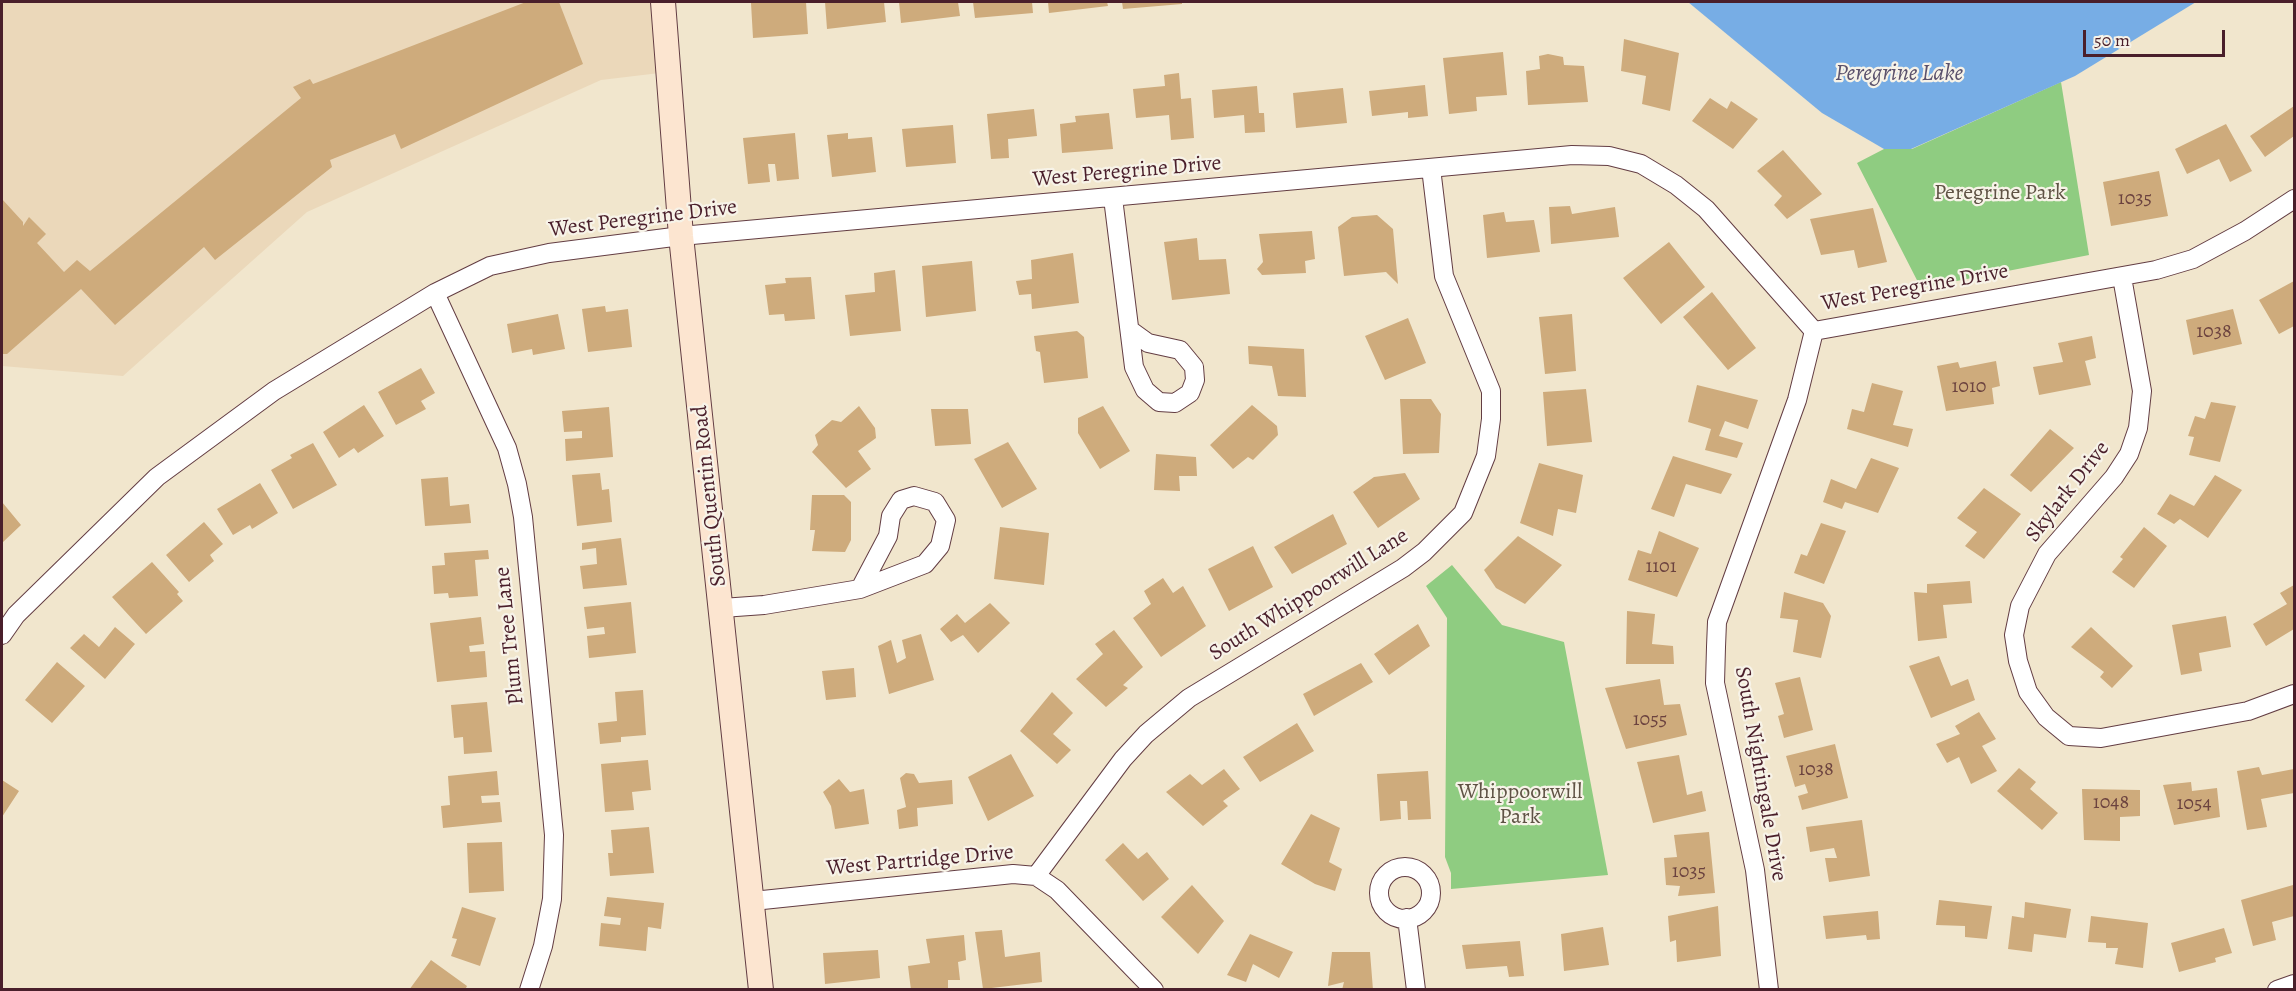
<!DOCTYPE html>
<html>
<head>
<meta charset="utf-8">
<style>
  body { margin:0 }
  #map { position:relative; width:2296px; height:991px; overflow:hidden; background:#f1e6cd; font-family:Alegreya,serif }
  canvas { display:block }
  .frame { position:absolute; inset:0; border:3px solid #4a1f2b; pointer-events:none }
  .scale { position:absolute; left:2083px; top:30px; width:142px; height:27px; box-sizing:border-box; border:3px solid #4a1f2b; border-top:0; padding-left:8px; font-size:18px; line-height:21px; white-space:nowrap; color:#4a1f2b; -webkit-text-stroke:4px #f7f3e8; paint-order:stroke }
</style>
</head>
<body>
<div id="map">
<canvas width="2296" height="991"></canvas>
<div class="frame"></div>
<div class="scale">50 m</div>
</div>
<script>
const ctx = document.querySelector('canvas').getContext('2d');
ctx.lineJoin = 'round';
function fillPath(path, color) {
  ctx.fillStyle = color;
  ctx.fill(path, 'evenodd');
}
function shape(rows) {
  const path = new Path2D();
  for (const r of rows) {
    if (r.length === 3) {
      path.moveTo(r[0] + r[2], r[1]);
      path.arc(r[0], r[1], r[2], 0, 2 * Math.PI);
      continue;
    }
    path.moveTo(r[0], r[1]);
    for (let i = 2; i < r.length; i += 2) path.lineTo(r[i], r[i + 1]);
  }
  return path;
}
function stroke(path, color, width, dash) {
  ctx.strokeStyle = color;
  ctx.lineWidth = width;
  ctx.lineCap = dash ? 'butt' : 'round';
  ctx.setLineDash(dash || []);
  ctx.stroke(path);
}
function label(font, color, halo, rows, align = 'center') {
  ctx.font = font + ' Alegreya,serif';
  ctx.lineWidth = 4.5;
  ctx.setLineDash([]);
  ctx.textBaseline = 'middle';
  ctx.strokeStyle = halo;
  ctx.fillStyle = color;
  for (const [text, x, y, turn = 0] of rows) {
    ctx.save();
    ctx.translate(x, y);
    ctx.rotate((+turn || 0) * Math.PI / 180);
    ctx.textAlign = isNaN(turn) ? turn : align;
    if (halo) ctx.strokeText(text, 0, 0);
    ctx.fillText(text, 0, 0);
    ctx.restore();
  }
}
fillPath(shape([
  [2,2,663,2,668,72,601,80,307,212,123,376,2,366]
]), '#ebd8ba');
fillPath(shape([
  [2061,82,2089,255,1921,288,1857,163,1884,149,1912,149],
  [1452,565,1502,625,1564,642,1608,875,1451,889,1451,873,1445,857,1447,618,1426,586]
]), '#8fcc81');
fillPath(shape([
  [1688,2,2196,2,2075,76,1911,149,1884,149,1822,113]
]), '#77ade5');
fillPath(shape([
  [526,2,559,2,583,64,401,149,395,134,330,160,332,167,215,260,204,247,115,325,81,289,7,354,2,354,2,199,23,222,23,226,29,217,46,234,37,243,64,272,77,260,90,271,301,98,293,87,310,79,313,84],
  [775,2,806,2,808,34,753,38,751,3],
  [825,2,884,2,886,22,827,29],
  [899,2,958,2,960,16,901,23],
  [973,2,1032,2,1033,13,975,18],
  [1048,2,1107,2,1108,6,1049,13],
  [1122,2,1182,2,1182,4,1123,9],
  [1624,39,1679,53,1670,111,1642,104,1646,76,1621,71],
  [1503,52,1507,95,1476,97,1477,111,1449,114,1443,58],
  [1548,54,1563,57,1564,65,1584,66,1588,102,1528,105,1526,71,1540,69,1539,56],
  [1179,73,1181,99,1191,98,1194,138,1171,140,1169,115,1136,118,1133,89,1165,86,1164,75],
  [1425,85,1428,116,1408,118,1408,112,1372,116,1369,91],
  [1257,86,1259,113,1264,113,1265,132,1245,133,1244,115,1214,118,1212,90],
  [1343,88,1347,123,1296,128,1293,93],
  [1710,98,1727,109,1731,101,1758,119,1733,149,1692,121],
  [2294,106,2294,136,2265,157,2250,136],
  [1034,109,1037,136,1008,139,1009,158,991,159,987,114],
  [1109,113,1113,149,1062,153,1060,124,1076,122,1075,116],
  [2226,124,2252,171,2230,182,2219,159,2187,174,2175,149],
  [953,125,956,163,906,167,902,129],
  [795,133,799,179,777,181,775,164,768,164,770,182,748,184,743,138],
  [848,133,848,139,872,137,876,172,832,177,827,135],
  [1783,150,1822,194,1787,219,1774,205,1782,196,1757,171],
  [2159,171,2168,216,2111,226,2103,182],
  [1570,206,1572,214,1615,207,1619,237,1551,244,1549,207],
  [1873,208,1887,262,1858,268,1854,250,1821,255,1810,219],
  [1504,212,1506,222,1534,220,1540,252,1487,258,1483,215],
  [1377,215,1393,229,1398,284,1386,272,1344,276,1338,227,1352,217],
  [1312,231,1315,259,1305,261,1306,273,1262,275,1257,269,1263,262,1259,234],
  [1197,238,1199,260,1226,259,1230,294,1172,300,1164,242],
  [1669,242,1705,287,1661,324,1623,278],
  [1073,253,1079,303,1032,309,1031,294,1019,295,1016,281,1032,279,1031,260],
  [972,261,976,311,926,317,922,266],
  [895,270,901,331,850,336,845,295,875,292,874,273],
  [811,277,815,319,785,321,784,314,769,315,765,285,786,283,785,278],
  [2294,281,2294,326,2279,334,2259,300],
  [1712,292,1756,348,1728,370,1683,317],
  [605,306,606,312,628,309,632,347,588,352,582,309],
  [2233,309,2242,344,2193,355,2186,320],
  [558,314,565,349,533,355,532,349,512,353,507,324],
  [1572,314,1576,371,1545,374,1539,317],
  [1408,318,1426,363,1385,380,1365,336],
  [1077,331,1084,337,1088,378,1044,383,1040,352,1036,351,1034,336],
  [2092,336,2096,358,2085,361,2091,385,2039,395,2033,367,2063,362,2058,343],
  [1248,346,1304,349,1306,397,1278,396,1272,366,1249,364],
  [1996,361,2000,386,1992,388,1994,404,1946,411,1937,366,1958,362,1960,368],
  [421,368,435,393,421,401,426,409,396,425,378,392],
  [1872,383,1903,391,1893,425,1913,429,1908,447,1847,429,1852,409,1864,412],
  [1697,385,1758,400,1748,429,1725,421,1719,436,1743,443,1737,458,1705,450,1711,429,1688,422],
  [1586,389,1592,442,1547,446,1543,392],
  [1400,399,1431,399,1441,414,1439,453,1403,454],
  [2211,402,2236,406,2220,462,2189,455,2194,437,2188,436,2195,416,2205,419],
  [364,405,384,436,358,453,354,448,339,458,323,432],
  [1252,405,1277,426,1278,435,1253,460,1248,457,1233,469,1210,445],
  [859,406,875,428,876,438,858,451,871,469,846,488,812,452,818,445,815,435,832,420,841,422],
  [1103,406,1130,451,1100,469,1078,433,1078,418],
  [609,407,613,457,566,461,565,439,582,438,582,431,564,432,562,411],
  [931,409,968,409,971,444,935,446],
  [2050,429,2074,448,2031,492,2010,475],
  [1008,442,1037,489,1002,508,974,459],
  [313,443,337,485,293,509,271,470,292,458,290,455],
  [1156,454,1196,457,1197,476,1179,476,1180,491,1154,490],
  [1673,456,1732,474,1721,494,1686,484,1674,517,1651,509],
  [1871,458,1899,468,1878,513,1845,502,1842,509,1823,502,1831,479,1856,489],
  [1539,463,1583,475,1576,513,1558,509,1553,536,1520,523],
  [600,473,602,490,609,489,612,522,577,526,572,475],
  [1405,473,1420,499,1378,528,1353,492,1374,477],
  [2215,475,2242,490,2208,538,2180,519,2174,524,2157,514,2170,494,2194,506],
  [448,477,450,506,469,504,471,523,425,526,421,479],
  [260,483,278,513,252,529,250,525,233,535,217,509],
  [1984,488,2021,514,1984,559,1965,546,1977,532,1957,518],
  [812,495,844,495,851,502,851,540,845,552,812,551,815,530,810,530],
  [2,502,21,525,2,543],
  [1333,514,1347,544,1292,574,1274,547],
  [204,522,223,544,210,555,214,561,189,582,166,555],
  [1821,523,1846,531,1824,584,1794,573,1801,554,1807,556],
  [1000,527,1049,533,1044,585,994,579],
  [2144,527,2167,546,2134,588,2112,572,2123,559,2120,557],
  [1659,531,1699,548,1677,597,1628,580,1638,550,1651,554],
  [1518,536,1562,565,1525,604,1496,588,1484,570],
  [621,538,627,585,583,589,580,566,597,564,596,548,582,550,582,543],
  [1253,546,1273,587,1229,611,1208,569],
  [488,550,489,559,475,560,478,596,449,598,448,593,434,594,432,566,445,565,444,553],
  [152,562,179,592,177,594,183,601,146,634,112,597],
  [1163,578,1173,593,1183,586,1206,626,1161,657,1133,618,1151,604,1144,591],
  [1970,581,1972,603,1943,605,1947,638,1918,641,1914,592,1927,593,1927,584],
  [2294,585,2294,629,2266,646,2253,624,2287,604,2280,593],
  [1784,592,1823,603,1831,616,1821,658,1793,652,1798,620,1780,618],
  [631,602,636,653,589,658,587,636,605,634,604,627,587,629,584,607],
  [990,603,1010,623,978,653,963,635,951,642,940,629,957,614,965,623],
  [1627,611,1655,614,1652,644,1673,646,1674,664,1626,664],
  [2226,616,2231,647,2199,653,2202,671,2181,675,2172,625],
  [481,617,484,644,469,646,470,652,485,651,487,677,437,682,430,623],
  [1418,624,1430,646,1389,675,1374,654],
  [115,627,135,644,105,679,70,648,84,634,99,647],
  [2091,627,2133,666,2112,688,2100,677,2104,672,2071,647],
  [1114,630,1143,667,1123,685,1128,688,1106,707,1076,679,1103,654,1095,644],
  [921,634,934,680,889,694,878,646,891,640,897,663,906,658,902,640],
  [1939,656,1951,686,1968,679,1975,700,1931,718,1909,666],
  [57,662,85,686,52,723,25,700],
  [1361,663,1373,682,1314,716,1303,694],
  [854,668,856,697,826,700,822,671],
  [1800,677,1813,730,1784,738,1778,716,1784,714,1775,683],
  [1660,679,1664,705,1680,704,1687,735,1626,749,1605,688],
  [643,690,646,735,621,737,621,742,600,744,598,723,617,721,615,692],
  [1052,692,1073,713,1053,734,1071,750,1057,764,1020,731],
  [487,702,492,752,464,754,463,737,454,738,451,705],
  [1979,712,1996,739,1982,746,1997,771,1971,784,1959,757,1947,763,1936,744,1960,734,1955,726],
  [1297,723,1314,751,1260,782,1243,757],
  [1835,744,1848,798,1802,810,1798,796,1808,793,1805,784,1795,787,1786,756],
  [1011,754,1034,796,988,821,968,777],
  [1679,755,1687,795,1702,791,1706,811,1653,823,1637,762],
  [648,760,651,790,632,792,634,810,605,812,601,764],
  [2259,767,2262,775,2294,769,2294,793,2261,799,2267,827,2247,830,2237,771],
  [2019,768,2036,782,2030,789,2058,813,2042,830,1997,791],
  [1224,769,1240,789,1223,801,1228,806,1203,826,1166,792,1190,774,1202,785],
  [497,771,499,795,481,796,482,803,500,802,502,822,443,828,441,806,450,805,448,776],
  [1428,771,1431,819,1408,820,1407,801,1400,801,1401,819,1380,821,1377,774],
  [906,773,914,774,919,783,952,780,953,804,917,808,918,826,899,829,897,810,906,807,900,778],
  [839,779,850,792,864,789,869,824,835,829,831,806,823,792],
  [2,780,19,791,2,817],
  [2191,782,2192,791,2217,788,2220,817,2174,825,2163,785],
  [2082,789,2140,790,2140,816,2120,817,2120,841,2084,840],
  [1311,814,1340,828,1329,862,1342,869,1335,891,1315,884,1281,864],
  [1862,820,1870,876,1829,882,1825,858,1837,858,1834,848,1810,852,1806,827],
  [649,827,654,873,610,876,608,853,613,853,611,830],
  [1709,832,1715,893,1678,896,1680,886,1666,885,1664,858,1677,857,1674,835],
  [502,842,504,891,469,893,467,843],
  [1123,843,1138,859,1147,852,1169,879,1143,901,1105,860],
  [1192,885,1224,921,1198,954,1161,917],
  [2293,885,2294,916,2272,922,2276,940,2253,946,2241,900],
  [607,897,664,903,661,929,648,927,646,951,599,946,601,923,620,925,621,918,604,916],
  [1939,900,1992,906,1987,939,1965,937,1965,926,1936,925],
  [2025,902,2071,909,2066,938,2034,934,2032,952,2008,949,2012,916,2024,918],
  [1718,906,1721,956,1677,962,1676,940,1670,942,1668,916],
  [462,907,496,918,480,966,451,956,457,939,452,938],
  [1878,911,1880,939,1867,940,1866,935,1826,939,1823,916],
  [2091,916,2148,923,2143,968,2115,964,2118,948,2106,948,2106,943,2088,942],
  [1603,927,1609,965,1564,971,1561,934],
  [2224,928,2232,953,2215,958,2216,962,2179,972,2171,943],
  [1002,930,1005,957,1040,952,1042,982,983,989,975,932],
  [1250,934,1293,952,1279,978,1253,964,1246,982,1227,975],
  [964,935,966,960,958,962,960,980,948,980,948,989,911,990,908,966,930,963,926,939],
  [1520,941,1524,976,1509,977,1507,966,1466,969,1462,945],
  [878,950,880,978,825,984,823,953],
  [1332,952,1370,952,1373,990,1342,990,1344,982,1328,986],
  [431,960,467,986,465,990,409,990]
]), '#ceab7c');
const street = shape([
  [1113,198,1134,367,1145,390,1159,402,1175,403,1190,393,1195,380,1194,367,1180,350,1148,343,1130,330],
  [2122,277,2142,391,2138,428,2129,454,2114,477,2047,554,2020,606,2014,635,2018,661,2028,692,2046,717,2069,736,2101,738,2248,711,2294,694],
  [435,293,507,448,517,484,523,517,554,835,552,899,543,946,529,990],
  [722,608,764,605,860,589,925,564,940,546,946,520,935,502,914,496,901,500,891,516,888,536,860,589],
  [2,635,16,615,157,477,274,391,435,293,490,266,549,253,681,236,1572,155,1609,156,1641,164,1676,185,1706,209,1814,331,2156,270,2193,259,2245,231,2294,199],
  [1405,893,26],
  [1036,876,1123,759,1146,734,1189,698,1403,568,1424,552,1463,513,1486,456,1491,419,1491,391,1444,276,1431,168],
  [753,901,1013,874,1036,876,1057,890,1154,990],
  [1407,918,1416,990],
  [1769,990,1755,870,1715,683,1716,647,1717,622,1797,400,1814,331],
  [2277,990,2294,984]
]);
const secondary = shape([
  [663,2,681,236,761,990]
]);
stroke(street, '#633d43', 20);
stroke(secondary, '#633d43', 26);
stroke(street, '#fff', 18);
stroke(secondary, '#fce5d0', 24);
label('20px', '#6b423f', null, [
  ["1035",2135,199],
  ["1038",2214,332],
  ["1010",1969,387],
  ["1101",1661,567],
  ["1055",1650,720],
  ["1038",1816,770],
  ["1048",2111,803],
  ["1054",2194,804],
  ["1035",1689,872]
]);
label('22px', '#4a1f2b', '#f7f3e8', [
  ["West Peregrine Drive",1127,172,-5],
  ["West Peregrine Drive",643,219,-7],
  ["West Peregrine Drive",1915,288,-10],
  ["Skylark Drive",2068,492,-52],
  ["South Quentin Road",710,496,-96],
  ["South Whippoorwill Lane",1309,595,-32],
  ["Plum Tree Lane",510,636,-96],
  ["South Nightingale Drive",1760,774,80],
  ["West Partridge Drive",920,861,-5]
]);
label('22px', '#5f5345', '#f7f3e8', [
  ["Peregrine Park",2000,194],
  ["Whippoorwill",1520,793],
  ["Park",1520,818]
]);
label('italic 24px', '#5a516c', '#f7f3e8', [
  ["Peregrine Lake",1899,74]
]);
</script>
</body>
</html>
